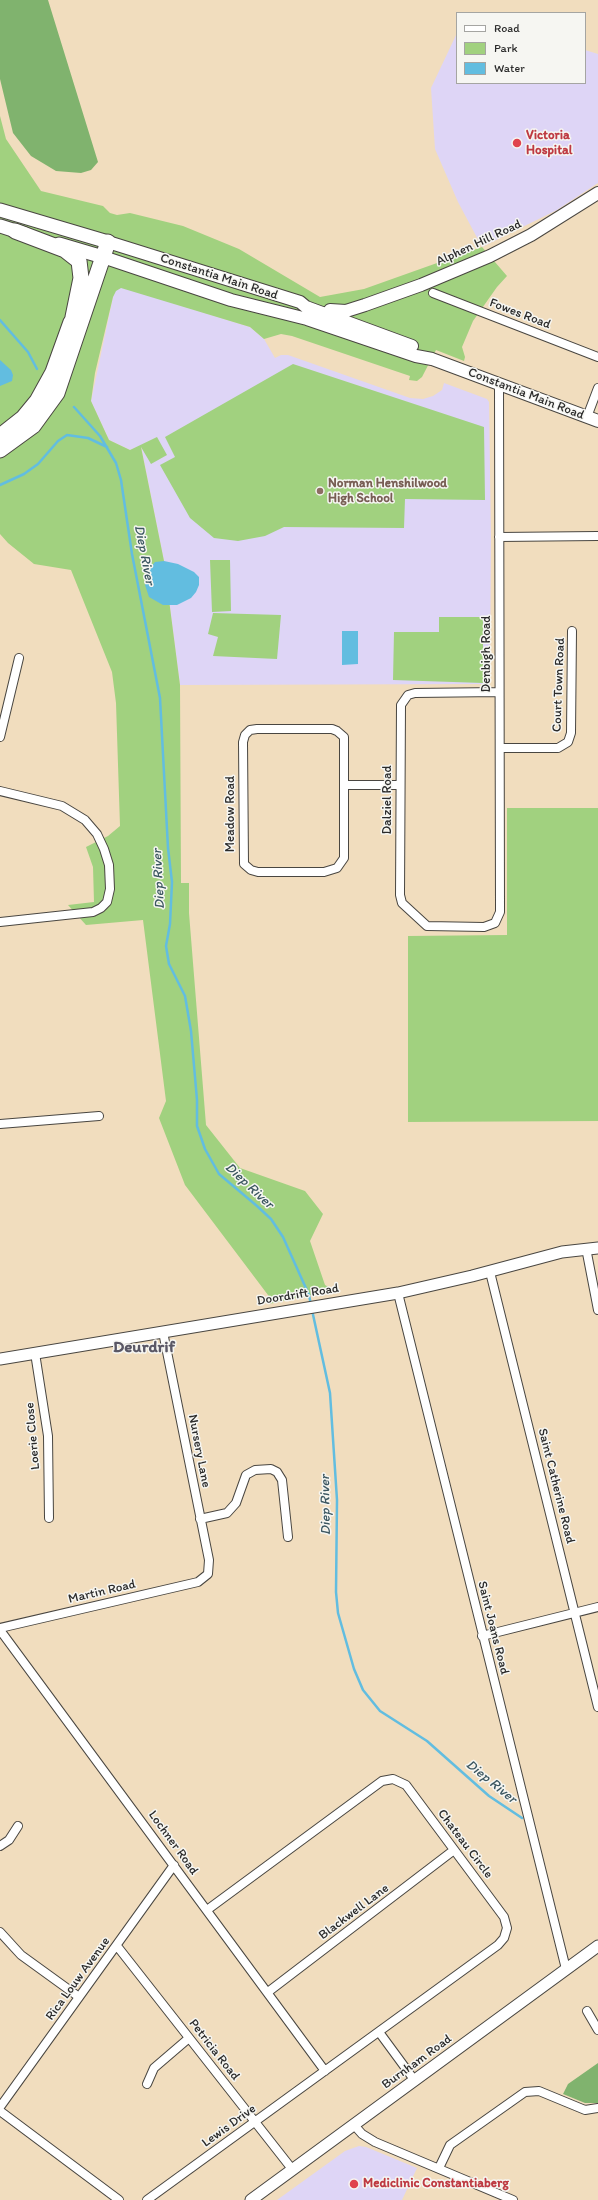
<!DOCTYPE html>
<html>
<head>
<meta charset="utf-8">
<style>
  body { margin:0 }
  #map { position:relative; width:598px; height:2200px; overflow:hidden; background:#f1ddbe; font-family:Itim,sans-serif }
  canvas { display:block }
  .legend { position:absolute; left:456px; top:12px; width:130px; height:72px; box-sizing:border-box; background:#f6f6f2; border:1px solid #a5a5a2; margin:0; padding:5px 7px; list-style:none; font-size:12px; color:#2b2b2b }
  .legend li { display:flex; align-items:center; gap:8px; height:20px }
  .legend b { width:20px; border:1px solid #a5a5a2 }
</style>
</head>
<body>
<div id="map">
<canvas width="598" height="2200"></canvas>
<ul class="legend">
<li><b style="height:5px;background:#fff"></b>Road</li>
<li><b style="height:11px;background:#a1d17f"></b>Park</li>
<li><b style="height:11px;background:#62bde0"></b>Water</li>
</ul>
</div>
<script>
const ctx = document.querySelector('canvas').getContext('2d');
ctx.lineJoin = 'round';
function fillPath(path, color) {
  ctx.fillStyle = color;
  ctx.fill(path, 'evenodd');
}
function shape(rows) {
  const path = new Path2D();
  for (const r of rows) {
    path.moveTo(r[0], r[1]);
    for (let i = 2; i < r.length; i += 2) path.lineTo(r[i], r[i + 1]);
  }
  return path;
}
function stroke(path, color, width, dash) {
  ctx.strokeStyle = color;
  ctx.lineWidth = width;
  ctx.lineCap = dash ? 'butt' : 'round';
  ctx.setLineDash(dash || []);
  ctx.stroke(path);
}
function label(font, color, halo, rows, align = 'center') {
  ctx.font = font + ' Itim,sans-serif';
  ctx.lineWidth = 3;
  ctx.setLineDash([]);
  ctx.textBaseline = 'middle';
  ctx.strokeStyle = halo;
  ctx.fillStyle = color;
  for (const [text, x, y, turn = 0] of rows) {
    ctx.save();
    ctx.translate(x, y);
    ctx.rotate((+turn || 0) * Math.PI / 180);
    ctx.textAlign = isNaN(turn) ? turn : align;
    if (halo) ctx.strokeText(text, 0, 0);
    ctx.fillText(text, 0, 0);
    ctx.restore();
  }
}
fillPath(shape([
  [457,33,457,83,585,83,585,50,598,54,598,183,557,210,482,247,458,202,435,149,431,88],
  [121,287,250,327,264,339,275,358,281,355,288,355,410,398,423,399,433,396,442,390,444,383,487,399,489,402,491,537,490,684,180,685,164,561,141,446,130,450,109,440,91,401,113,297,115,291],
  [359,2146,366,2147,417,2168,402,2200,277,2200,345,2151]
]), '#ded5f6');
fillPath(shape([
  [0,116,6,139,41,191,103,206,110,213,117,215,130,213,183,226,239,249,320,297,364,289,482,247,507,276,497,287,473,321,462,347,465,357,464,361,436,350,422,377,417,381,409,380,410,376,292,336,281,334,264,339,250,327,121,288,116,291,113,297,95,373,91,401,109,440,130,450,157,437,167,455,151,464,141,447,164,561,180,685,181,883,189,883,189,913,206,1125,240,1168,305,1191,323,1214,310,1241,325,1285,334,1290,269,1304,271,1299,185,1185,159,1118,166,1101,143,920,86,925,68,905,94,902,93,867,86,847,108,836,120,826,116,703,112,672,71,570,34,564,8,543,0,534],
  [293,364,484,427,485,500,405,499,404,528,284,527,265,536,238,541,214,538,190,518,160,465,175,457,165,437],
  [210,560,230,560,231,611,212,612],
  [213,613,281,615,277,659,213,656,218,637,208,634],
  [439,617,483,617,483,683,393,680,394,632,439,632],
  [507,808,598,808,598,1121,408,1122,408,936,507,935]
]), '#a1d17f');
fillPath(shape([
  [0,0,48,0,98,162,91,170,81,173,56,171,31,156,13,133,0,79],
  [598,2063,598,2103,585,2103,563,2094,568,2084]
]), '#80b36e');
fillPath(shape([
  [0,360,11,370,13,375,12,381,0,386],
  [164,561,178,564,194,572,199,577,199,585,196,592,191,598,177,605,163,605,149,597,145,585,148,571,155,562],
  [342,631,358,631,358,664,342,665]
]), '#62bde0');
stroke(shape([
  [0,320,28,352,37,369],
  [74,407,100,436,116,463,121,480,132,554,160,698,168,848,172,882,170,924,166,946,169,964,185,996,191,1031,197,1100,197,1126,205,1149,219,1174,257,1206,271,1219,283,1237,309,1295,311,1305],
  [0,485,24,474,38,464,58,441,67,435,88,438,107,447],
  [312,1310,330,1393,337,1500,336,1592,338,1613,354,1669,363,1690,380,1711,427,1741,489,1796,522,1818]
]), '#62bde0', 2.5);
const minor = shape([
  [433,293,598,357],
  [499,384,500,912,495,923,484,927,427,926,402,903,400,895,401,705,408,695,415,693,499,692],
  [587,417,598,388],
  [499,537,598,536],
  [257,729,332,729,337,731,344,737,344,858,337,868,324,872,258,872,251,870,244,864,243,742,245,735,250,730,257,729],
  [0,737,19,658],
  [500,748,558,748,568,742,571,733,572,631],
  [344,785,400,785],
  [0,791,62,806,85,820,97,834,104,849,109,865,110,889,107,902,101,908,93,912,0,922],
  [0,1124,99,1116],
  [586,1248,598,1310],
  [490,1272,598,1707],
  [398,1293,566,1969],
  [35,1353,48,1436,49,1518],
  [200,1519,227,1513,236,1503,246,1475,255,1470,271,1469,277,1472,282,1480,288,1537],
  [0,1628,198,1582,208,1574,209,1560,163,1332],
  [0,1630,325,2071],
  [482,1636,598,1607],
  [0,1846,9,1840,18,1826],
  [0,1932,21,1955,79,1997],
  [117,1946,292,2169],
  [268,1992,454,1850],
  [587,2011,598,2030],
  [379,2032,415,2081],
  [147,2084,154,2068,189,2038],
  [0,2107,174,1865],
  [0,2111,119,2200],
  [354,2125,362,2134,375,2142,513,2200],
  [439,2168,450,2145,525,2092,539,2091,585,2110,598,2108],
  [147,2200,498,1945,504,1938,507,1928,504,1917,406,1785,393,1779,382,1781,207,1910]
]);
const tertiary = shape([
  [0,1359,398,1293,472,1276,562,1252,598,1248],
  [251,2200,598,1946]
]);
const secondary = shape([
  [108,242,300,302,306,307,412,346],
  [103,257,231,300,307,319,416,356,432,359,598,421],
  [330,310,346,311,365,305,421,285,490,256,531,235,598,193]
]);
const primary = shape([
  [0,210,108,242],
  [0,226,25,234],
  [59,244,103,257]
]);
const motorway = shape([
  [15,231,65,250,79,261,81,278,73,317],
  [0,436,23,418,37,401,53,372,71,322],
  [0,450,33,426,57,393,108,242]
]);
stroke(minor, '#494641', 10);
stroke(tertiary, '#494641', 13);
stroke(secondary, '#494641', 14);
stroke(primary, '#494641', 15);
stroke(motorway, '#494641', 17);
stroke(minor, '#fff', 8);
stroke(tertiary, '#fff', 11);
stroke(secondary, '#fff', 12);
stroke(primary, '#fff', 13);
stroke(motorway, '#fff', 15);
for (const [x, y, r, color] of [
  [517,143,5,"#e0444e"],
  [320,491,4,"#8d6e63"],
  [354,2184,5,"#e0444e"]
]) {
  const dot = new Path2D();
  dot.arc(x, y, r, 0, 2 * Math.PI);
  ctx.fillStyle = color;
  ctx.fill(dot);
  stroke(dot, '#f6f6f2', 1.5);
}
label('bold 13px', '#be3a42', '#f6f6f2', [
  ["Victoria",526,136],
  ["Hospital",526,151],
  ["Mediclinic Constantiaberg",363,2184]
], 'left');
label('13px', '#2b2b2b', '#f6f6f2', [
  ["Alphen Hill Road",479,243,-25],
  ["Constantia Main Road",219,277,18],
  ["Fowes Road",520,314,21],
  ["Constantia Main Road",526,394,21],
  ["Denbigh Road",487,654,-90],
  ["Court Town Road",559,685,-88],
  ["Dalziel Road",388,800,-90],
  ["Meadow Road",231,814,-90],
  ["Doordrift Road",298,1295,-9],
  ["Loerie Close",33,1436,-95],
  ["Nursery Lane",199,1451,79],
  ["Saint Catherine Road",556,1486,76],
  ["Martin Road",102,1592,-13],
  ["Saint Joans Road",493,1628,76],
  ["Lochner Road",173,1843,54],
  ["Chateau Circle",465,1844,53],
  ["Blackwell Lane",354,1912,-37],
  ["Rica Louw Avenue",78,1979,-54],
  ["Petricia Road",214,2050,52],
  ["Burnham Road",417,2062,-36],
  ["Lewis Drive",229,2126,-36]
]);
label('bold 13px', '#785e54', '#f6f6f2', [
  ["Norman Henshilwood",328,484],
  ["High School",328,499]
], 'left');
label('italic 14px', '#3c5761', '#f6f6f2', [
  ["Diep River",144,555,79],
  ["Diep River",159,879,-93],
  ["Diep River",249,1186,43],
  ["Diep River",326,1505,-91],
  ["Diep River",491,1782,39]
]);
label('bold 17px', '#5a5765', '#f6f6f2', [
  ["Deurdrif",144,1348]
]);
</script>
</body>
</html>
